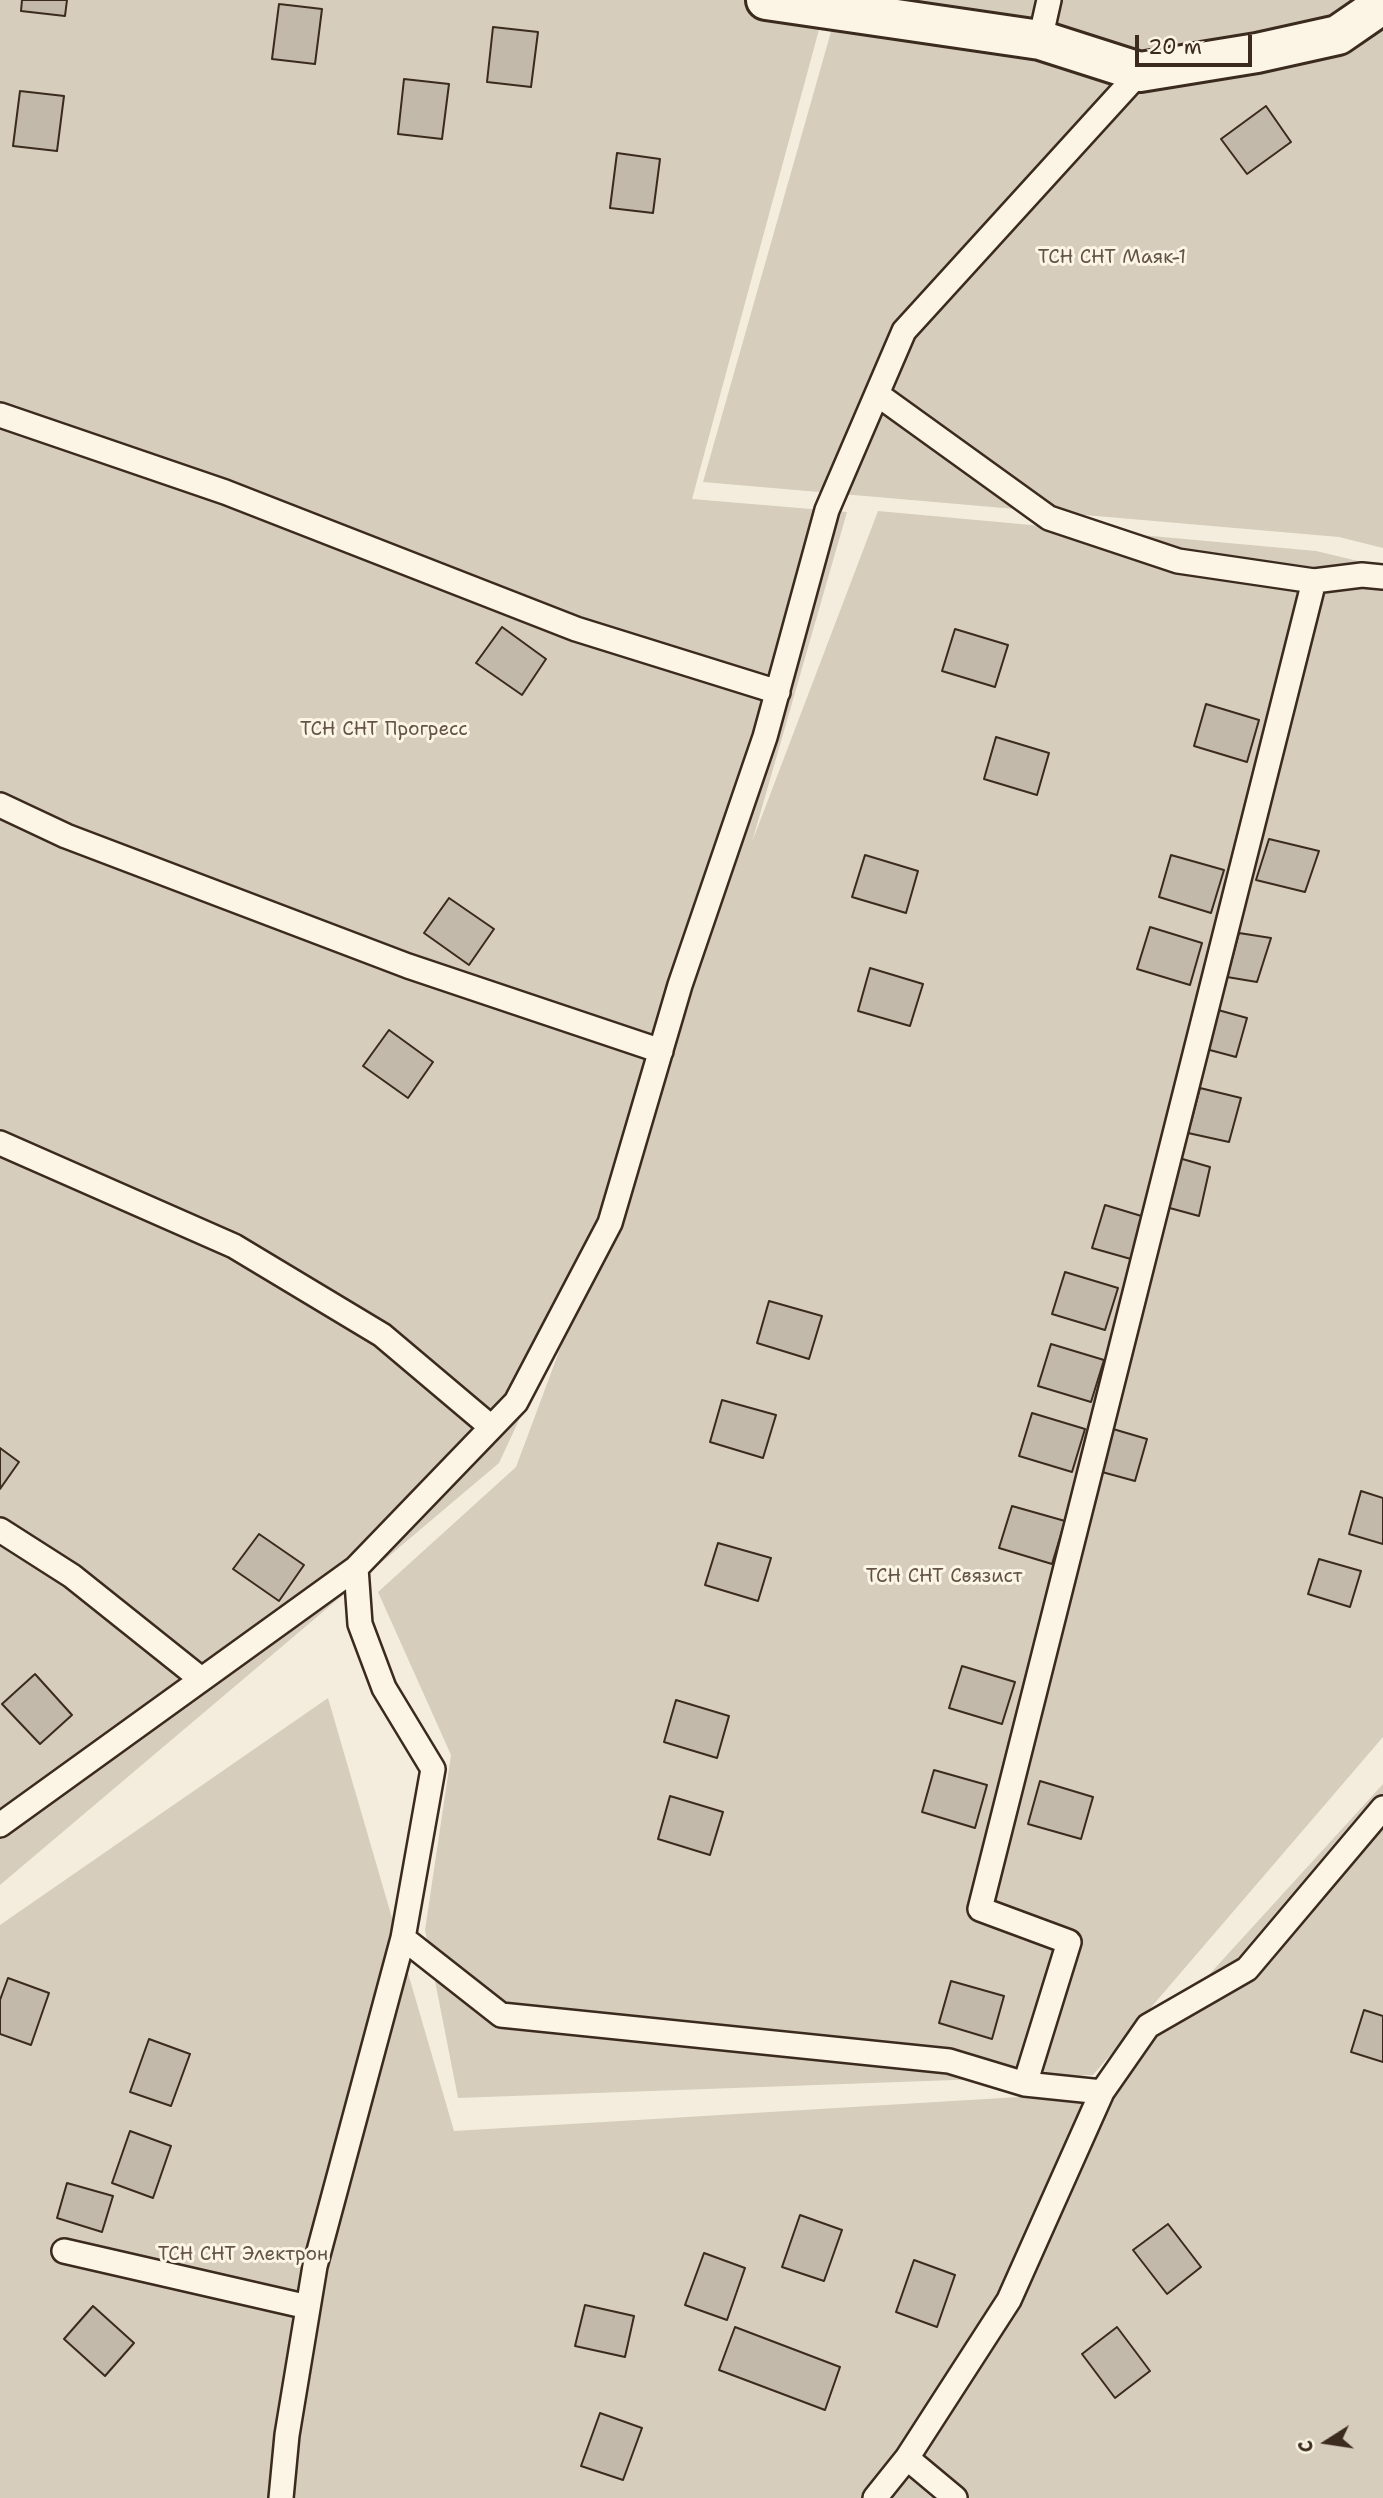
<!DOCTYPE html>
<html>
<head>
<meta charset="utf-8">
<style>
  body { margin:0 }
  #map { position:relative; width:1383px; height:2498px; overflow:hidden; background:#f4eddd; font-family:"Shantell Sans",sans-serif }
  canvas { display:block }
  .north { position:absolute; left:1292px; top:2407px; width:70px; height:70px; -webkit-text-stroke:5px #fcf5e5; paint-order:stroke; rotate:258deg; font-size:19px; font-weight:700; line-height:28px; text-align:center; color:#3b2a1e }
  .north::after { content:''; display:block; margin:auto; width:24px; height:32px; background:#3b2a1e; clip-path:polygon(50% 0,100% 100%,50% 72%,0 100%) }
  .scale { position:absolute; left:1135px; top:35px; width:117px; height:32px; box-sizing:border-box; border:4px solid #3b2a1e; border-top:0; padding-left:9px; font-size:21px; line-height:24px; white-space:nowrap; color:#3b2a1e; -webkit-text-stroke:5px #fcf5e5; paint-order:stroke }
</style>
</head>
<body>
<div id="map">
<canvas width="1383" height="2498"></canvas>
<div class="north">С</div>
<div class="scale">20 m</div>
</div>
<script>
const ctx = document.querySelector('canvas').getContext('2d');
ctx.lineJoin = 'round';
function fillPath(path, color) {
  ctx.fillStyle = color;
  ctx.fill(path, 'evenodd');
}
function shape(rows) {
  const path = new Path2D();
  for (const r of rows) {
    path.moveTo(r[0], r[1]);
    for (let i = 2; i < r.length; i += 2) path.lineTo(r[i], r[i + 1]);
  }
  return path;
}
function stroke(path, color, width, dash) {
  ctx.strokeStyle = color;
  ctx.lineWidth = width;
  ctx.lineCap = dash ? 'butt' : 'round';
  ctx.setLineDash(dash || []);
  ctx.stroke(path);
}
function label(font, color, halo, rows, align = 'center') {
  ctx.font = font + ' "Shantell Sans",sans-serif';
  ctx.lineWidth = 6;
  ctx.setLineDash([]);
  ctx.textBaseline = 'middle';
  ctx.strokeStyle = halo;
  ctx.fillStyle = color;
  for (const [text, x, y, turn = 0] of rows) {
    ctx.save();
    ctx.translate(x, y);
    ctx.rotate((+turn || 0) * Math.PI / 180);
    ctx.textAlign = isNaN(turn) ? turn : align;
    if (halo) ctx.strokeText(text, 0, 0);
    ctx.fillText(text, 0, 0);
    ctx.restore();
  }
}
fillPath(shape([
  [0,0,827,0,692,499,847,512,752,842,878,511,1316,551,1383,567,1383,1737,1093,2075,458,2098,425,1930,451,1755,378,1592,516,1467,592,1263,499,1463,0,1885],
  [840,0,1383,0,1383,548,1339,537,703,482],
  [328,1698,454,2131,1102,2092,1383,1784,1383,2498,0,2498,0,1925]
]), '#d6cdbd');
const building = shape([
  [22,0,67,0,65,16,21,11,22,0],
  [279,4,322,9,315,64,272,59,279,4],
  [493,27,538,32,531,87,487,82,493,27],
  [404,79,449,84,442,139,398,134,404,79],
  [20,91,64,96,57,151,13,146,20,91],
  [1266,106,1291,142,1247,174,1221,139,1266,106],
  [617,153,660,159,653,213,610,208,617,153],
  [502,627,546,659,522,695,476,663,502,627],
  [955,629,1008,645,995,687,942,671,955,629],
  [1206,704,1259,720,1247,762,1194,746,1206,704],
  [996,737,1049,753,1037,795,984,779,996,737],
  [1269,839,1319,851,1305,892,1256,880,1269,839],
  [865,855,918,871,906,913,852,897,865,855],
  [1171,855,1224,870,1211,913,1159,897,1171,855],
  [449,898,494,929,469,965,424,933,449,898],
  [1150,927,1202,943,1190,985,1137,969,1150,927],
  [1239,933,1271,938,1257,982,1227,977,1239,933],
  [870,968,923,984,910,1026,858,1011,870,968],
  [1218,1010,1247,1018,1236,1057,1206,1049,1218,1010],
  [389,1030,433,1062,408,1098,363,1066,389,1030],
  [1200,1088,1241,1098,1229,1142,1188,1133,1200,1088],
  [1179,1158,1210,1167,1199,1216,1166,1207,1179,1158],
  [1105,1205,1158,1221,1145,1263,1092,1248,1105,1205],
  [1065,1272,1118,1288,1105,1330,1052,1314,1065,1272],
  [769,1301,822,1316,809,1359,757,1343,769,1301],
  [1051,1344,1104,1360,1091,1402,1038,1386,1051,1344],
  [722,1400,776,1415,763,1458,710,1442,722,1400],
  [1032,1413,1085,1429,1072,1472,1019,1456,1032,1413],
  [1113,1429,1147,1439,1135,1481,1102,1472,1113,1429],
  [0,1448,19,1462,0,1489,0,1448],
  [1361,1491,1383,1498,1383,1544,1349,1534,1361,1491],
  [1012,1506,1065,1521,1052,1564,999,1548,1012,1506],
  [259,1534,304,1565,279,1601,233,1569,259,1534],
  [718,1543,771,1558,758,1601,705,1585,718,1543],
  [1319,1559,1361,1571,1350,1607,1308,1594,1319,1559],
  [962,1666,1015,1682,1002,1724,949,1708,962,1666],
  [35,1674,72,1715,40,1744,2,1704,35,1674],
  [676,1700,729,1716,717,1758,664,1742,676,1700],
  [934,1770,987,1785,975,1828,922,1812,934,1770],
  [1040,1781,1093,1797,1081,1839,1028,1824,1040,1781],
  [670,1796,723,1812,710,1855,658,1839,670,1796],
  [8,1978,49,1993,31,2045,0,2034,0,2000,8,1978],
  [951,1981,1004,1996,992,2039,939,2023,951,1981],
  [1364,2010,1383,2016,1383,2062,1351,2052,1364,2010],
  [149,2039,190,2054,171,2106,130,2092,149,2039],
  [130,2131,171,2146,153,2198,112,2183,130,2131],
  [67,2183,113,2196,102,2232,57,2218,67,2183],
  [800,2215,842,2230,824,2281,782,2267,800,2215],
  [1168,2224,1201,2267,1167,2294,1133,2250,1168,2224],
  [704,2253,745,2268,727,2320,685,2305,704,2253],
  [914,2260,955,2275,937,2327,896,2312,914,2260],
  [585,2305,634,2316,625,2357,575,2346,585,2305],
  [93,2306,134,2343,105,2376,64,2339,93,2306],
  [735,2327,840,2367,825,2410,719,2370,735,2327],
  [1117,2327,1150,2371,1115,2398,1082,2354,1117,2327],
  [600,2413,642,2428,623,2480,581,2466,600,2413]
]);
fillPath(building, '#c3b9aa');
stroke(building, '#3b2a1e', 2);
const lane = shape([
  [1040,40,1049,0],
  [877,394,1049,518,1178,561,1314,581,1362,575,1383,577],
  [0,415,225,492,576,629,778,692],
  [0,805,66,836,408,966,661,1051],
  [0,1143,234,1246,382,1335,491,1427],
  [0,1530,72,1576,201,1679],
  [0,1825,356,1568,516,1402,610,1223,680,985,765,737,827,510,904,331,1140,72],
  [403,1938,501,2015,949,2061,1025,2084,1102,2092,1148,2026,1247,1969,1383,1808],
  [1025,2084,1069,1942,980,1909,1314,581],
  [64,2251,308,2307],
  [907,2458,955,2498],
  [281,2498,287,2435,315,2266,403,1938,433,1769,384,1688,360,1624,356,1568],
  [875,2498,907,2458,1009,2300,1102,2092]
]);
const street = shape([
  [766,0,1040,40,1140,72,1257,53,1338,35,1383,4]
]);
stroke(lane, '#3b2a1e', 28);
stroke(street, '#3b2a1e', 44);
stroke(lane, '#fcf5e5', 23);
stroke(street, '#fcf5e5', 38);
label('19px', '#625346', '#fcf5e5', [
  ["ТСН СНТ Маяк-1",1112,258],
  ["ТСН СНТ Прогресс",384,730],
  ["ТСН СНТ Связист",944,1577],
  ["ТСН СНТ Электрон",243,2255]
]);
</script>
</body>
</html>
